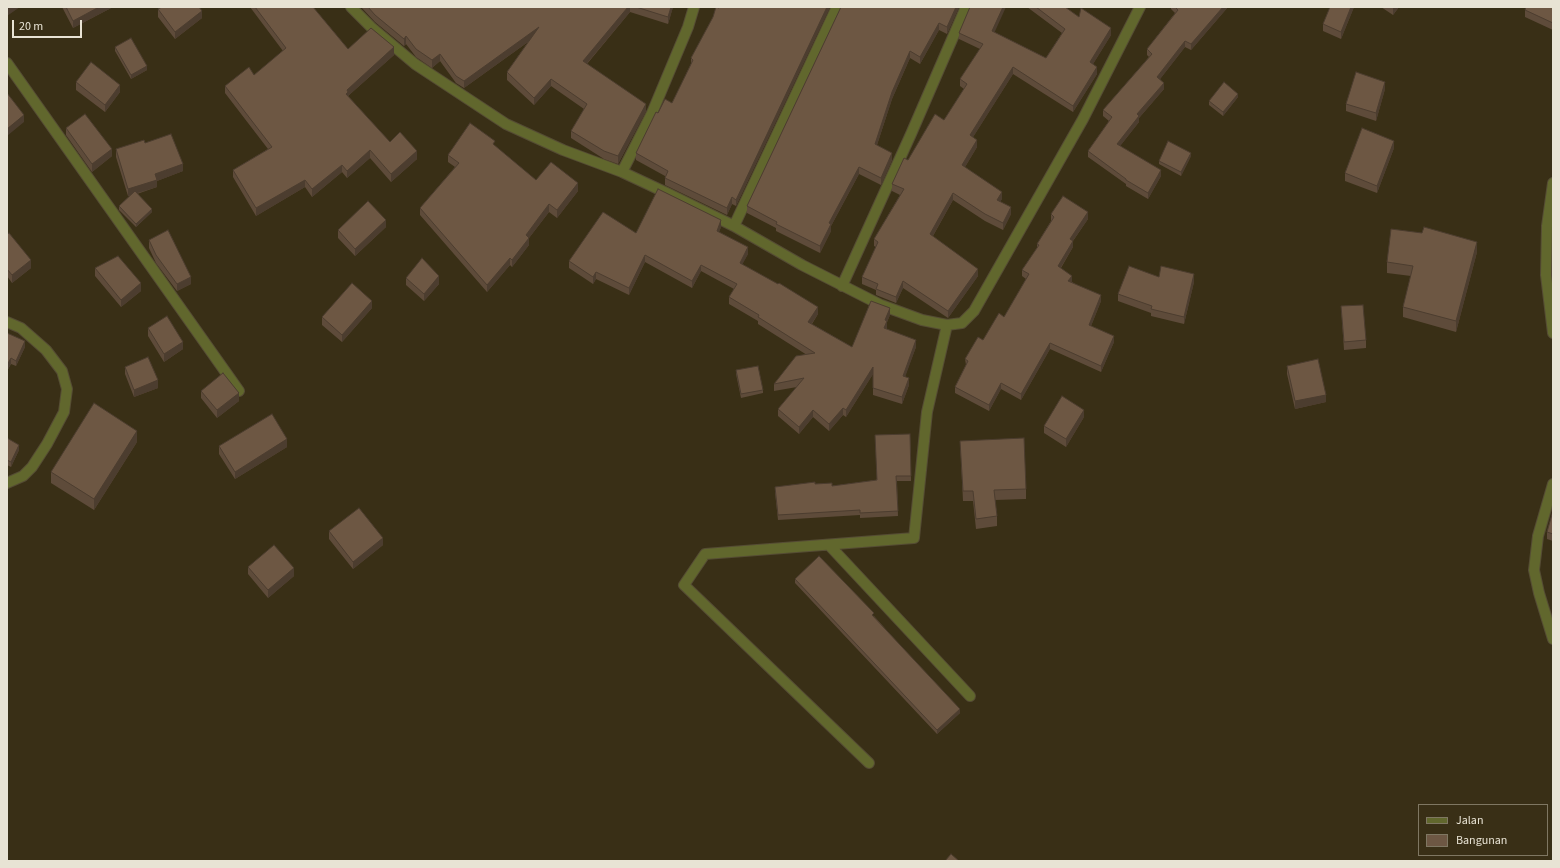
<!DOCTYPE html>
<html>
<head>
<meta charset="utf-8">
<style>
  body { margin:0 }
  #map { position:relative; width:1560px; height:868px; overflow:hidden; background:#392f16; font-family:"Source Sans 3",sans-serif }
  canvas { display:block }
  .frame { position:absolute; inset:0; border:8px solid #e8e3d4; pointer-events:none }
  .legend { position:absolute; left:1418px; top:804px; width:130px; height:52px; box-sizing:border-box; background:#392f16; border:1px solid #7f7762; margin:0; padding:5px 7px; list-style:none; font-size:12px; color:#e8e3d4 }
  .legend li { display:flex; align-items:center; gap:8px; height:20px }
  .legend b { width:20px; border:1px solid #7f7762 }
  .scale { position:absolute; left:12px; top:20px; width:70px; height:18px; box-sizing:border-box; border:2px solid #e8e3d4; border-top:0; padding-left:5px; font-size:12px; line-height:14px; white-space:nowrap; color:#e8e3d4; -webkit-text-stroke:3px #392f16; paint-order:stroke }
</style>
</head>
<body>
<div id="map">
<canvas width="1560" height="868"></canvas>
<div class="frame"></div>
<ul class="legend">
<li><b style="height:5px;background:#61672d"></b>Jalan</li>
<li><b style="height:11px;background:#6d5743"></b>Bangunan</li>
</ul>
<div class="scale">20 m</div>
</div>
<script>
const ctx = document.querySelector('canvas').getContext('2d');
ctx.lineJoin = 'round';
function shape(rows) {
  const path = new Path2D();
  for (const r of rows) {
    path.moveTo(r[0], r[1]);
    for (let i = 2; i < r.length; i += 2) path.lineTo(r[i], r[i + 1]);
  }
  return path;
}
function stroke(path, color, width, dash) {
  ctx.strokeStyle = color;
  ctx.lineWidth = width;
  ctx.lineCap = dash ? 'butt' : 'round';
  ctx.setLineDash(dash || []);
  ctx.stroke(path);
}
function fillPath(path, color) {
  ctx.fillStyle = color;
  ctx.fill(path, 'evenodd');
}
const minor = shape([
  [351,7,371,27,415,64,506,124,563,150,622,172,669,194,734,226,802,265,881,305,922,320,947,325,962,323,974,311,1083,119,1140,7],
  [7,63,239,391],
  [622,172,652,113,688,27,694,7],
  [734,226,837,7],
  [842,286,911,134,966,7],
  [7,322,21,328,46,350,62,371,67,389,64,412,47,444,32,467,23,476,7,483],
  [829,545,970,696],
  [869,763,684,585,705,554,914,538,927,412,947,325]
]);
const tertiary = shape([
  [1553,183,1547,226,1546,275,1553,333],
  [1553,484,1538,536,1534,570,1539,593,1553,639]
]);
stroke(minor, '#554c34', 12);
stroke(tertiary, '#554c34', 12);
stroke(minor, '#61672d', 10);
stroke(tertiary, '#61672d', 10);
fillPath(shape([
  [62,7,113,7,73,28],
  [250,7,313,7,348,49,394,55,348,96,390,142,417,159,391,182,370,158,347,178,342,172,312,197,305,187,256,216,233,177,233,170,268,149,225,93,225,86,254,75,283,51],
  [361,7,673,7,668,24,630,12,587,64,646,111,618,164,604,159,571,138,571,131,584,109,551,86,534,105,507,80,507,72,528,42,464,88,456,83,440,61,432,68,416,57,406,44,404,46,375,22],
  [720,7,830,7,736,206,732,204,727,215,665,185,665,176,636,160,636,153,658,113,672,103,691,64,691,58],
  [841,7,959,7,947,34,939,30,920,64,910,58,892,99,877,145,892,160,881,185,859,174,831,226,831,231,820,253,776,231,776,228,747,213,747,206],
  [1027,7,1065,7,1079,17,1111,35,1093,64,1097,74,1073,112,1013,74,973,137,977,147,965,167,1002,199,1000,201,1011,214,1003,230,985,221,953,200,933,236,978,276,948,318,903,288,896,303,876,295,876,290,862,284,862,277,876,247,874,246,874,239,900,195,892,191,892,184,908,160,944,120,964,89,960,86,960,79,980,49,959,39,959,33,994,32,1046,58,1062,33],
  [1171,7,1228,7,1191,50,1185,47,1160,79,1164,89,1139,118,1139,122,1120,146,1161,176,1148,199,1126,186,1126,184,1088,157,1088,151,1109,121,1103,116,1103,110,1149,57,1147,55,1147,49,1175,13,1171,9],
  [1354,7,1341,39,1323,31,1323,24],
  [1381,7,1399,7,1393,15],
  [1553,7,1553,30,1525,17,1525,10],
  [158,9,202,18,175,39,158,17],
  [115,47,147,70,131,79,115,51],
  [76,82,120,92,105,112,76,90],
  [1385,89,1376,121,1346,111,1346,104],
  [1238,97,1223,116,1209,105,1209,101],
  [66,128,112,156,92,172,66,135],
  [145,143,183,171,157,181,157,187,137,194,152,212,136,227,119,210,119,206,130,196,128,196,116,157,116,149],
  [495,146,536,180,578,191,557,218,549,212,529,238,529,245,512,267,510,265,487,292,420,215,420,208,455,167,448,162,448,155],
  [1394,148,1377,193,1345,181,1345,173],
  [1191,156,1181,176,1159,164,1159,161],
  [1051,214,1088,219,1073,241,1073,247,1061,268,1072,282,1101,301,1091,326,1114,342,1101,372,1050,349,1021,400,1001,389,989,411,955,393,955,387,966,365,965,359,1004,317,1026,279,1022,276,1022,270,1037,248,1037,244,1051,221],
  [386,227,355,256,338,238,338,230],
  [721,227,719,232,748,254,742,264,818,314,812,324,852,347,890,315,887,322,887,329,916,347,905,376,909,385,902,404,873,395,873,374,846,417,843,415,829,431,813,417,799,434,778,416,778,409,797,387,774,391,774,384,807,355,758,324,758,321,729,304,729,297,734,289,701,271,692,288,645,262,629,295,596,279,593,284,569,268,569,261,636,233],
  [7,235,31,268,12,283,7,276],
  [149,240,191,284,177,291,156,263,149,248],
  [1477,252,1456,332,1403,317,1403,307,1411,276,1387,273,1387,262],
  [95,268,141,291,121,307,95,276],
  [406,278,439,284,424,301,406,285],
  [1194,282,1184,324,1151,316,1151,313,1118,301,1118,294],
  [1341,306,1366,340,1366,348,1344,350],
  [372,308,342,342,322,325,322,317],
  [148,328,183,349,164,362,148,336],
  [7,333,25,347,16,366,11,364,7,371],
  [1287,366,1326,402,1295,409,1287,374],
  [125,367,158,388,134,397,125,374],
  [736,370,763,390,763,393,741,398,736,374],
  [201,391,239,401,217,418,201,398],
  [1084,417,1066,447,1044,433,1044,426],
  [910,434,911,481,897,481,898,516,860,518,860,515,778,520,775,492,775,487,815,484,832,486,876,480],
  [7,438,19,450,11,467,7,465],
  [960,441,1026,489,1026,499,995,500,997,516,997,526,976,529,973,501,963,501],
  [137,442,94,510,51,483,51,472],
  [219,446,287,447,235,479,219,454],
  [1553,511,1553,541,1547,539,1547,532],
  [329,531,383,545,353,569,329,539],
  [248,567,294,576,268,598,248,574],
  [795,579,874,616,960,713,937,734,795,583]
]), '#5e4b3a');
fillPath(shape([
  [10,7,20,7,7,16,7,9],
  [99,7,113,7,73,28,73,21],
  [628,7,630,7,630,12,583,68,583,61],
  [671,7,673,7,668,24,668,17],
  [827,7,830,7,736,206,736,200],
  [956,7,959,7,947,34,947,27],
  [1003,7,1006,7,992,38,992,31],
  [1223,7,1228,7,1191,50,1191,44],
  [1351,7,1354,7,1341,39,1341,32],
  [1394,7,1399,7,1393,15,1393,8],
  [202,11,202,18,175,39,175,32],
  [939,23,939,30,920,64,920,57],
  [539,27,539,34,464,88,464,81],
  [1111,28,1111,35,1090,69,1090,62],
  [406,36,406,44,404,46,404,39],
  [1185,41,1185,47,1157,83,1157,77],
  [394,47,394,55,348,96,346,102,347,90],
  [910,51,910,58,892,99,875,151,875,144,892,92],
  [440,54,440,61,432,68,432,60],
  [147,66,147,70,131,79,131,75],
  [1013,67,1013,74,970,142,970,135],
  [1097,67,1097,74,1073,112,1073,106],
  [551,79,551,86,534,105,534,98],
  [1385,82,1385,89,1376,121,1376,113],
  [1164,83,1164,89,1139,118,1139,122,1117,150,1117,144,1137,114],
  [120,85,120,92,105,112,105,105],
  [1238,94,1238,97,1223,116,1223,112],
  [646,104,646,111,618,164,618,156],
  [24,115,24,122,7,136,7,129],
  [977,140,977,147,962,172,962,165],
  [1394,141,1394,148,1377,193,1377,186],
  [112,149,112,156,92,172,92,164],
  [370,150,370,158,347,178,347,171],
  [417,151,417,159,391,182,391,174],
  [892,153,892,160,881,185,881,178],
  [1191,153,1191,156,1181,176,1181,172],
  [183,164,183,171,157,181,157,187,128,196,128,189,155,174],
  [342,165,342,172,312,197,312,189],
  [859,167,859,174,831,226,831,231,820,253,820,246,829,223],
  [1161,170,1161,176,1148,199,1148,193],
  [305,180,305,187,256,216,256,208],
  [578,183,578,191,557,218,557,210],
  [1002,192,1002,199,997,207,997,200],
  [953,193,953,200,930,241,930,234],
  [732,197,732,204,727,215,727,208],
  [549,204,549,212,529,238,529,245,512,267,512,260,526,235],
  [1011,207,1011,214,1003,230,1003,223],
  [152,209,152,212,136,227,136,224],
  [1088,212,1088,219,1070,245,1070,239],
  [386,220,386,227,355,256,355,249],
  [721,220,721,227,717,237,717,231],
  [1073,241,1073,247,1058,272,1058,266],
  [1477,242,1477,252,1456,332,1456,321],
  [748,247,748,254,740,269,740,263],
  [645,255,645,262,629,295,629,288],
  [510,258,510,265,487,292,487,285],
  [31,260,31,268,12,283,12,275],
  [701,265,701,271,692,288,692,281],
  [978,269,978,276,948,318,948,311],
  [596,272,596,279,593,284,593,277],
  [1194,274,1194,282,1184,324,1184,317],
  [439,276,439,284,424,301,424,294],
  [1072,276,1072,282,1068,281],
  [191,277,191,284,177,291,177,284],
  [903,281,903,288,896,303,896,297],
  [141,283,141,291,121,307,121,300],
  [1101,295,1101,301,1089,331,1089,325],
  [372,301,372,308,342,342,342,335],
  [818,307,818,314,808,329,808,322],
  [890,308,890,315,887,322,887,328,884,335,885,320],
  [1114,336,1114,342,1101,372,1101,366],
  [916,340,916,347,903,383,903,376],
  [25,341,25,347,16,366,16,361],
  [183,342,183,349,164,362,164,354],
  [1050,343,1050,349,1021,400,1021,394],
  [11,358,11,364,7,371,7,365],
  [873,367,873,374,846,417,846,410],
  [909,378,909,385,902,404,902,397],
  [158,380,158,388,134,397,134,390],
  [1001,383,1001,389,989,411,989,405],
  [239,393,239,401,217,418,217,410],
  [1326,395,1326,402,1295,409,1295,401],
  [843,408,843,415,829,431,829,424],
  [813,410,813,417,799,434,799,427],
  [1084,410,1084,417,1066,447,1066,439],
  [137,431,137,442,94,510,94,499],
  [287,439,287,447,235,479,235,472],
  [19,445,19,450,11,467,11,462],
  [383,538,383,545,353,569,353,562],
  [294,568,294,576,268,598,268,590],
  [960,709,960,713,937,734,937,730]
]), '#4c3d2f');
const building = shape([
  [66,7,99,7,73,21,66,7],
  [162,7,199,7,202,11,175,32,158,9,162,7],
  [255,7,313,7,348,49,371,28,394,47,347,90,348,92,346,94,390,142,400,132,417,151,391,174,370,150,347,171,342,165,312,189,305,180,256,208,233,170,272,147,225,86,249,67,254,75,286,48,255,7],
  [368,7,628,7,583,61,646,104,618,156,604,151,571,131,587,104,551,79,534,98,507,72,539,27,464,81,456,76,440,54,432,60,416,49,406,36,404,39,375,15,368,7],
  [636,7,671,7,668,17,636,7],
  [716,7,719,8,720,7,827,7,736,200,732,197,727,208,665,178,668,171,636,153,656,112,658,113,665,99,672,103,693,60,691,58,713,17,716,7],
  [841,7,956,7,947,27,939,23,920,57,910,51,892,92,875,144,892,153,881,178,859,167,829,223,831,224,820,246,776,224,777,222,747,206,841,7],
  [970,7,1003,7,992,31,1046,58,1065,29,1036,7,1065,7,1079,17,1081,8,1111,28,1090,62,1097,67,1073,106,1013,67,970,135,977,140,962,165,1002,192,997,200,1011,207,1003,223,985,214,953,193,930,234,978,269,948,311,903,281,896,297,876,289,878,284,862,277,878,242,874,239,904,189,892,184,904,158,908,160,935,114,944,120,967,84,960,79,983,44,959,33,970,7],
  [1175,7,1223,7,1191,44,1185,41,1157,77,1164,83,1137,114,1139,116,1117,144,1161,170,1148,193,1126,180,1126,179,1088,151,1112,117,1103,110,1152,54,1147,49,1178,10,1175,7],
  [1330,7,1351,7,1341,32,1323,24,1330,7],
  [1526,7,1553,7,1553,23,1525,10,1526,7],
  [131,38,147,66,131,75,115,47,131,38],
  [91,62,120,85,105,105,76,82,91,62],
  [1356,72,1385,82,1376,113,1346,104,1356,72],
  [1224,82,1238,94,1223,112,1209,101,1224,82],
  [7,93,24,115,7,129,7,93],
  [85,114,112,149,92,164,66,128,85,114],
  [470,123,495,141,493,144,536,180,551,162,578,183,557,210,549,204,526,235,529,238,512,260,510,258,487,285,420,208,459,163,448,155,470,123],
  [1362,128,1394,141,1377,186,1345,173,1362,128],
  [171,134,183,164,155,174,157,180,128,189,116,149,144,140,145,143,171,134],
  [1168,141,1191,153,1181,172,1159,161,1168,141],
  [658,189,721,220,717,231,748,247,740,263,778,284,779,283,818,307,808,322,852,347,871,301,890,308,885,320,887,321,884,328,916,340,903,376,909,378,902,397,873,388,873,367,846,410,843,408,829,424,813,410,799,427,778,409,804,378,774,384,796,356,815,353,758,317,759,315,729,297,737,284,701,265,692,281,645,255,629,288,596,272,593,277,569,261,603,212,636,233,658,189],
  [135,191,152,209,136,224,119,206,135,191],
  [1063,196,1088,212,1070,239,1073,241,1058,266,1072,276,1068,281,1101,295,1089,325,1114,336,1101,366,1050,343,1021,394,1001,383,989,405,955,387,968,361,965,359,978,337,983,340,999,313,1004,317,1029,274,1022,270,1039,245,1037,244,1054,217,1051,214,1063,196],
  [368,201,386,220,355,249,338,230,368,201],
  [1424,227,1477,242,1456,321,1403,307,1413,266,1387,262,1391,229,1422,233,1424,227],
  [168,230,191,277,177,284,156,255,149,240,168,230],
  [9,233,31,260,12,275,7,269,7,235,9,233],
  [118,256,141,283,121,300,95,268,118,256],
  [422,258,439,276,424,294,406,278,422,258],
  [1129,266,1159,277,1161,266,1194,274,1184,317,1151,309,1152,306,1118,294,1129,266],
  [352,283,372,301,342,335,322,317,352,283],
  [1363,305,1366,340,1344,342,1341,306,1363,305],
  [167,316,183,342,164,354,148,328,167,316],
  [7,333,25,341,16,361,11,358,7,365,7,333],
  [148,357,158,380,134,390,125,367,148,357],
  [1318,359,1326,395,1295,401,1287,366,1318,359],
  [758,366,763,390,741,394,736,370,758,366],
  [223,373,239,393,217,410,201,391,223,373],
  [1062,396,1084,410,1066,439,1044,426,1062,396],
  [94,403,137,431,94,499,51,472,94,403],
  [272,414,287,439,235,472,219,446,272,414],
  [910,434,911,476,896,476,898,511,860,513,860,510,778,515,775,487,815,482,815,484,832,483,832,486,877,480,875,435,910,434],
  [7,438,19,445,11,462,7,460,7,438],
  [1024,438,1026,489,994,490,997,516,976,519,973,491,963,491,960,441,1024,438],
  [359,508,383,538,353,562,329,531,359,508],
  [1553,511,1553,534,1547,532,1553,511],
  [274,545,294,568,268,590,248,567,274,545],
  [819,556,874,613,872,615,887,631,960,709,937,730,795,579,819,556],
  [951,854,959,861,945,861,951,854]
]);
fillPath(building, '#6d5743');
stroke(building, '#4c3d2f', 1);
</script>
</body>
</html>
